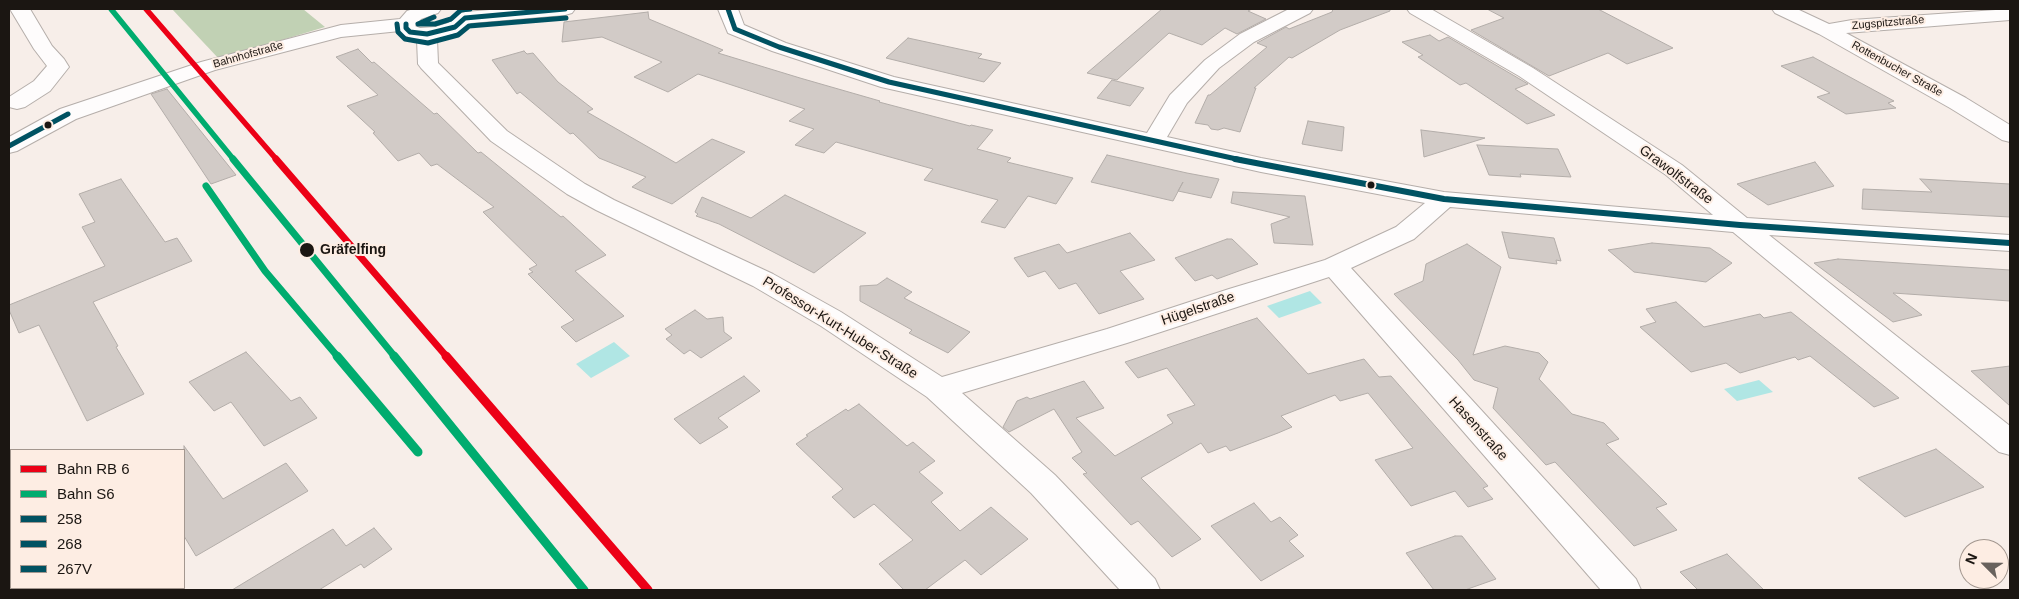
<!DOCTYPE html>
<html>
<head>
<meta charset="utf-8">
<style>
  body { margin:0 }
  #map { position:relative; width:2019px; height:599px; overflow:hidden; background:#f7eee9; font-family:Helvetica,sans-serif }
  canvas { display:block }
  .frame { position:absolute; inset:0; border:10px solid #1b1612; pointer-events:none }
  .legend { position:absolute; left:10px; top:449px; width:175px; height:140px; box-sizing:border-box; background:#fdede3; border:1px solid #a3978f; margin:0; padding:6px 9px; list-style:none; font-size:15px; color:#1b1612 }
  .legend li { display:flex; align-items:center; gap:10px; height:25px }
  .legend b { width:25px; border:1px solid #a3978f }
  .north { position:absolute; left:1959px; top:539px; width:50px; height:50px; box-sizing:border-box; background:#fdede3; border:1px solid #a3978f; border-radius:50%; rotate:293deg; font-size:14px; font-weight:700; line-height:20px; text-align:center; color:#1b1612 }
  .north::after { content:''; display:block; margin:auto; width:18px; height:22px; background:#68625d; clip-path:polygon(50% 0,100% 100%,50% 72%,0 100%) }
</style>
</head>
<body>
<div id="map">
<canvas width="2019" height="599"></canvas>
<div class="frame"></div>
<ul class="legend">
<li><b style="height:6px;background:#ec0016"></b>Bahn RB 6</li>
<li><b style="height:6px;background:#00ac6f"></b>Bahn S6</li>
<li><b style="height:6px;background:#005262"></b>258</li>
<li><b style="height:6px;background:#005262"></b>268</li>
<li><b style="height:6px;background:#005262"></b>267V</li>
</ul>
<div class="north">N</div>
</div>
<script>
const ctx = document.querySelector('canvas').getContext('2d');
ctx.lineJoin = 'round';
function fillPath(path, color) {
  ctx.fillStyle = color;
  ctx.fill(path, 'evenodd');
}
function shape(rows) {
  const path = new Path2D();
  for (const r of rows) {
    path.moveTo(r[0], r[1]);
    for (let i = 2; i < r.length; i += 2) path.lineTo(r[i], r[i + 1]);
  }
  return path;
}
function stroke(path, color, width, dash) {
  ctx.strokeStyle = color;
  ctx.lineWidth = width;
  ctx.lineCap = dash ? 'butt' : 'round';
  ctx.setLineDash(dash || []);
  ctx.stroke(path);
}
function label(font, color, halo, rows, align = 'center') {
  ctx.font = font + ' Helvetica,sans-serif';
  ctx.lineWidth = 4;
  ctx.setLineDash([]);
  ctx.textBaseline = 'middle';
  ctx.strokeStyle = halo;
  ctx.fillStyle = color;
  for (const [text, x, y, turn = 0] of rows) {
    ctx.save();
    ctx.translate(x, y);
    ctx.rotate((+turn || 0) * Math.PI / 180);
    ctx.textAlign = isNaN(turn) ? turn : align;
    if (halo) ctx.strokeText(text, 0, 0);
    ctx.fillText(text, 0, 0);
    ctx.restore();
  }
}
fillPath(shape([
  [172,9,303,9,325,27,219,59]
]), '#c1d1b4');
fillPath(shape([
  [1310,291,1322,303,1279,318,1267,306],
  [614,342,630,356,591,378,576,364],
  [1759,380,1773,392,1737,401,1724,389]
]), '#b0e6e4');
const building = shape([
  [1162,9,1252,9,1248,11,1266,19,1237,34,1225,28,1202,45,1169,33,1117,80,1087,73,1162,9],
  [1333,9,1390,9,1390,11,1340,30,1292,58,1289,57,1254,88,1256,88,1240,132,1224,128,1218,130,1211,129,1208,125,1195,123,1208,95,1210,95,1267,47,1257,43,1286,27,1289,29,1332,12,1333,9],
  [1487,9,1598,9,1673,48,1627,64,1608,53,1549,76,1471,30,1504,18,1487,9],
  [648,12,649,19,723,50,718,53,800,78,880,101,879,102,970,126,971,125,993,130,977,149,1011,158,1007,162,1073,178,1056,204,1028,196,1005,228,981,222,998,200,924,180,933,169,836,142,824,153,795,145,814,129,789,121,805,109,698,74,668,92,634,77,662,62,602,37,562,42,564,22,648,12],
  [1430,35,1439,41,1448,37,1518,78,1528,84,1515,89,1555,115,1527,124,1466,83,1460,85,1418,57,1423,55,1402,42,1430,35],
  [908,38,982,54,978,58,1001,63,984,82,886,58,908,38],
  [358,49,372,63,374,62,434,114,437,113,478,153,481,152,561,217,563,216,606,255,575,271,624,316,576,342,561,327,574,320,528,274,533,272,529,269,537,265,483,212,494,207,437,164,431,166,419,153,398,161,373,133,375,132,347,106,378,95,336,57,358,49],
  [524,51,527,54,533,53,558,82,593,109,587,112,676,163,712,139,745,152,672,204,632,187,646,177,599,158,573,133,570,134,520,92,517,94,492,60,524,51],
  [1813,57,1894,101,1888,103,1896,108,1846,114,1817,97,1830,93,1781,66,1813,57],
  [1112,80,1144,88,1130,106,1097,98,1112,80],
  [167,89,236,175,211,184,151,94,167,89],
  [1308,121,1344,127,1342,151,1302,144,1308,121],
  [1421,130,1485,138,1424,157,1421,130],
  [1477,145,1558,149,1571,177,1520,174,1521,177,1489,175,1477,145],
  [1107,155,1187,173,1219,179,1211,198,1178,191,1183,182,1173,201,1091,182,1107,155],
  [1815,162,1834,186,1768,205,1737,184,1815,162],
  [121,179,165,242,177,238,192,261,93,302,118,346,116,347,144,394,87,421,39,325,19,333,9,310,9,305,105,266,82,227,95,222,79,194,121,179],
  [1920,179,2010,184,2010,217,1862,209,1863,189,1932,192,1920,179],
  [1233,192,1305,196,1313,245,1274,243,1271,224,1290,217,1231,203,1233,192],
  [785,195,866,233,814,273,719,224,696,216,698,214,695,212,702,197,751,218,785,195],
  [1502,232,1554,238,1561,261,1556,260,1557,264,1509,258,1502,232],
  [1130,233,1155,260,1120,271,1144,299,1099,314,1076,283,1059,289,1045,271,1028,277,1014,258,1059,244,1067,253,1130,233],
  [1227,239,1232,239,1258,264,1217,279,1212,275,1195,281,1175,258,1227,239],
  [1652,243,1710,248,1732,263,1706,282,1634,272,1608,250,1652,243],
  [1467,244,1501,267,1473,355,1505,346,1539,353,1548,362,1539,379,1572,414,1604,423,1619,439,1606,444,1667,504,1656,508,1677,530,1634,546,1555,462,1546,465,1493,408,1498,388,1474,380,1458,360,1394,294,1423,281,1426,264,1467,244],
  [1838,259,2010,270,2010,301,1893,293,1922,315,1893,322,1814,263,1838,259],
  [887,278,912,292,904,298,970,332,948,353,909,333,912,330,860,301,860,286,877,285,887,278],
  [1676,302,1704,327,1760,314,1764,318,1791,312,1899,398,1874,407,1810,356,1798,360,1795,357,1740,373,1726,363,1691,372,1640,327,1656,322,1646,309,1676,302],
  [695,310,707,319,723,317,724,332,732,338,701,358,690,350,684,354,666,339,672,335,665,329,695,310],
  [1257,318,1308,374,1364,359,1379,377,1391,376,1488,486,1483,488,1493,499,1468,507,1455,491,1411,506,1375,460,1413,448,1368,393,1340,401,1335,395,1281,416,1292,427,1278,433,1230,451,1226,446,1208,453,1201,443,1141,478,1201,539,1172,557,1138,521,1131,525,1083,474,1087,473,1072,458,1082,452,1054,409,1009,432,1003,427,1017,401,1027,397,1030,399,1084,381,1104,408,1076,418,1115,456,1173,423,1167,415,1195,405,1167,368,1138,378,1125,362,1257,318],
  [246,352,291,401,300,397,317,418,264,446,231,402,214,411,189,382,246,352],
  [2010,366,2010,406,1971,371,2010,366],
  [744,376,760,391,718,418,728,427,700,444,674,419,744,376],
  [859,404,907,446,913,442,935,461,919,472,943,493,931,502,960,531,991,507,1028,539,981,575,965,560,925,590,904,590,879,564,913,540,874,504,854,518,832,497,843,489,796,444,808,436,806,435,846,409,848,411,859,404],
  [184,446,223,499,286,463,308,491,196,556,184,536,184,446],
  [1936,449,1984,487,1905,517,1858,478,1936,449],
  [1254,503,1271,522,1280,517,1298,535,1289,541,1304,556,1261,581,1211,526,1254,503],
  [374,528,392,549,364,568,361,564,319,590,232,590,333,529,346,546,374,528],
  [1455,536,1462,536,1496,579,1465,590,1434,590,1406,553,1455,536],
  [1727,554,1764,590,1698,590,1680,572,1727,554]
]);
fillPath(building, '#d2cbc7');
stroke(building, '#b3ada9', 1);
const minor = shape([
  [10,9,30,9,52,46,64,59,69,67,50,91,25,107,17,109,9,107,9,97,34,81,47,66,34,49,10,9],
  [413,9,441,9,438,13,421,19,415,26,420,28,435,27,448,23,458,14,465,12,502,9,575,9,572,13,565,15,471,23,462,31,437,39,438,63,507,131,585,184,614,200,773,274,841,312,942,377,1107,329,1229,289,1325,260,1396,227,1425,203,1261,172,881,87,772,51,728,33,718,9,738,9,744,25,786,43,894,77,1147,133,1170,95,1205,60,1240,34,1289,9,1313,9,1310,13,1254,42,1219,68,1187,103,1167,137,1261,158,1444,192,1713,215,1666,175,1519,76,1410,13,1407,9,1431,9,1533,68,1682,165,1747,218,2010,235,2010,251,1769,235,2010,426,2010,455,1999,452,1733,232,1450,207,1414,239,1351,268,1636,579,1641,590,1601,590,1329,277,1127,343,962,393,1055,475,1155,579,1160,590,1120,590,1031,493,927,397,821,326,753,286,596,210,567,194,491,141,421,68,418,64,417,40,403,35,400,31,341,37,215,70,76,119,17,151,9,153,9,137,60,109,201,62,341,25,400,19,407,11,413,9],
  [1772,9,1797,9,1829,24,1852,20,2010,9,2010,20,1846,33,1966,98,2010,125,2010,142,2002,140,1950,108,1819,34,1775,13,1772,9],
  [9,496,11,497,11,530,9,529,9,496],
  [22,588,58,588,59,590,23,590,22,588]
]);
stroke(minor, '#b5aeaa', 2);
fillPath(minor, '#fefcfc');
stroke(shape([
  [728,9,735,29,779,47,889,82,1241,160],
  [406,24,406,28,410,32,427,34,455,27,465,18,565,9],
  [9,146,68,114]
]), '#005262', 5);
stroke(shape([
  [1235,159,1444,199,1740,225,2010,243]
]), '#005262', 6);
stroke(shape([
  [397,24,398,32,405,39,428,43,458,35,469,26,566,18]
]), '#005262', 5);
stroke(shape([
  [434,17,418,24,435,24,451,19,461,10,470,9]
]), '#005262', 5);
stroke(shape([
  [146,9,277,160]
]), '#ec0016', 5.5);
stroke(shape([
  [276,159,447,357]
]), '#ec0016', 7);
stroke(shape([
  [446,356,648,590]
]), '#ec0016', 9);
stroke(shape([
  [111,9,234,160]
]), '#00ac6f', 5.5);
stroke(shape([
  [233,159,395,357],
  [206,186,265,271,338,357]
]), '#00ac6f', 7);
stroke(shape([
  [337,356,418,452],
  [394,356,584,590]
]), '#00ac6f', 9);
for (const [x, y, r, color] of [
  [48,125,4.5,"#1b1612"],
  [1371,185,4.5,"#1b1612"],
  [307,250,8,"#1b1612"]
]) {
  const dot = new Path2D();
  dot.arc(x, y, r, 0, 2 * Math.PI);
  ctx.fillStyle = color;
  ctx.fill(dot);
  stroke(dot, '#fdede3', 2);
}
label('11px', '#1b1612', '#fdede3', [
  ["Zugspitzstraße",1888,23,-5],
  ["Bahnhofstraße",248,55,-16],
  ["Rottenbucher Straße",1897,69,29]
]);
label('14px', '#1b1612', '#fdede3', [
  ["Grawolfstraße",1676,175,37],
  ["Hügelstraße",1198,309,-19],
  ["Professor-Kurt-Huber-Straße",840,328,32],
  ["Hasenstraße",1478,429,48]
]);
label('bold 14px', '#1b1612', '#fdede3', [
  ["Gräfelfing",320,250]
], 'left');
</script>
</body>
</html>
